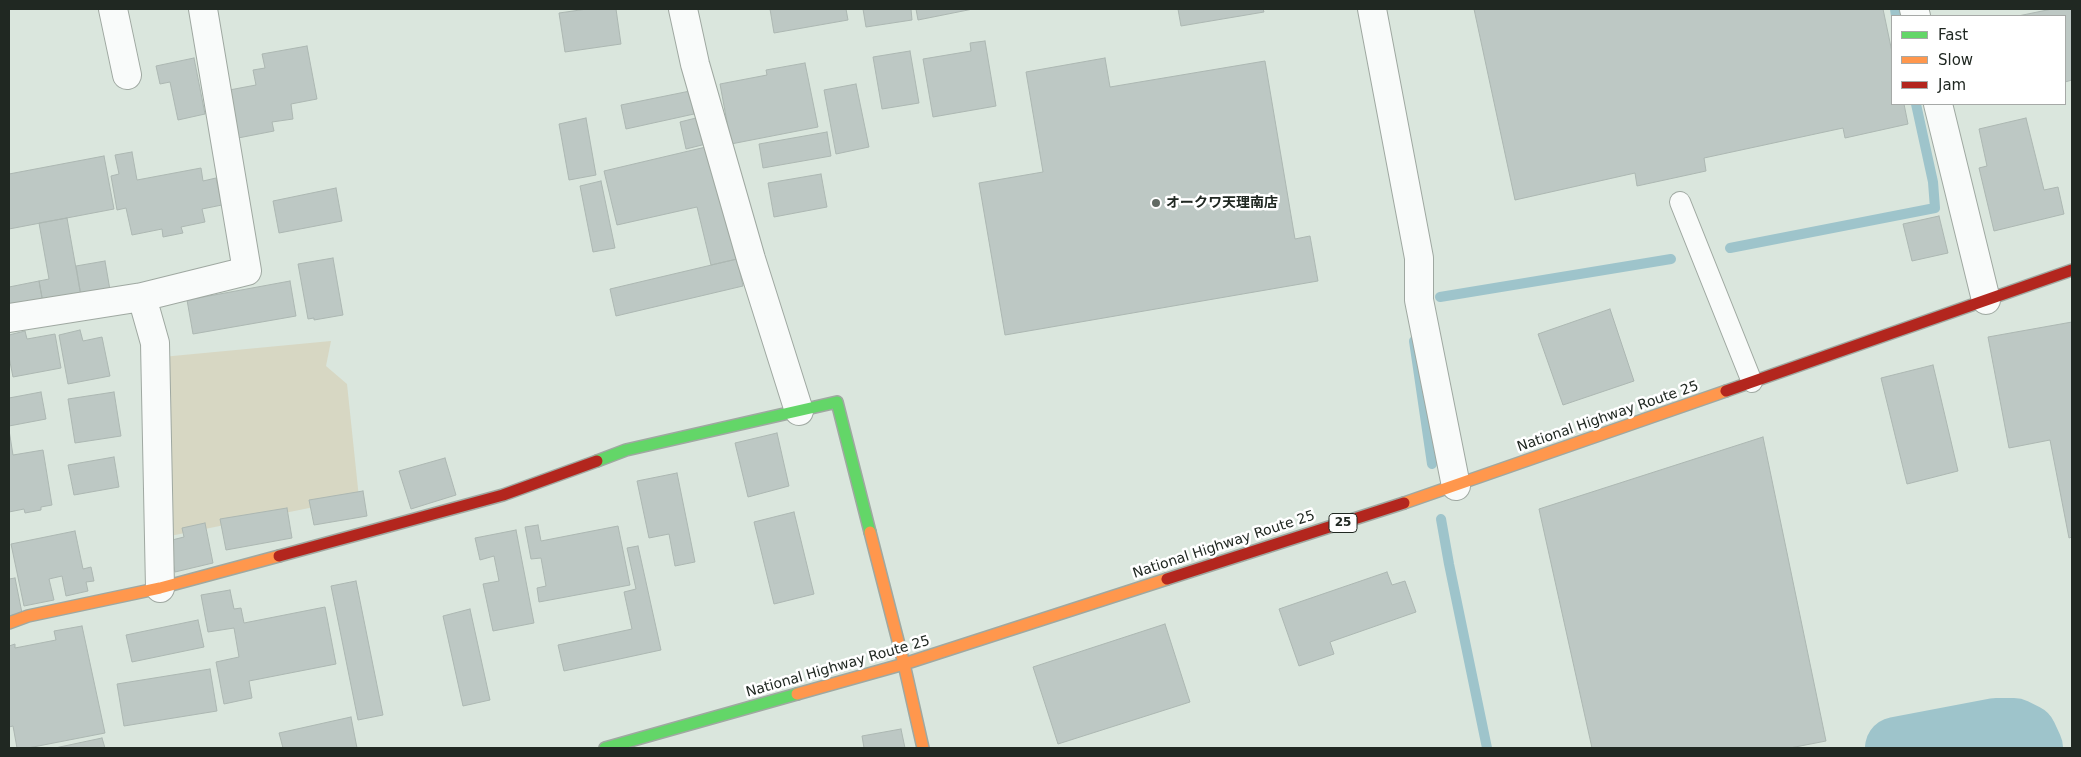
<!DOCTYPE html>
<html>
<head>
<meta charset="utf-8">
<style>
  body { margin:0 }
  #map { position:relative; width:2081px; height:757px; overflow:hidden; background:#dae6dd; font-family:"DejaVu Sans",sans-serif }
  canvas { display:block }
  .frame { position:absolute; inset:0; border:10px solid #202822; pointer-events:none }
  .legend { position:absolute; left:1891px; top:15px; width:175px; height:90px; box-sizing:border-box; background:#fff; border:1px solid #a6a9a7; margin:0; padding:6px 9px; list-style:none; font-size:15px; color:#202822 }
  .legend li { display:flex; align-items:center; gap:10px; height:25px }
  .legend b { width:25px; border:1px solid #a6a9a7 }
</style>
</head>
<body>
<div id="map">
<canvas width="2081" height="757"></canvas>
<div class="frame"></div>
<ul class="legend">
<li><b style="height:6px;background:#63d668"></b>Fast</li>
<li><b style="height:6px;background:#ff974d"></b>Slow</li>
<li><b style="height:6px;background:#b3261e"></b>Jam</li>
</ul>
</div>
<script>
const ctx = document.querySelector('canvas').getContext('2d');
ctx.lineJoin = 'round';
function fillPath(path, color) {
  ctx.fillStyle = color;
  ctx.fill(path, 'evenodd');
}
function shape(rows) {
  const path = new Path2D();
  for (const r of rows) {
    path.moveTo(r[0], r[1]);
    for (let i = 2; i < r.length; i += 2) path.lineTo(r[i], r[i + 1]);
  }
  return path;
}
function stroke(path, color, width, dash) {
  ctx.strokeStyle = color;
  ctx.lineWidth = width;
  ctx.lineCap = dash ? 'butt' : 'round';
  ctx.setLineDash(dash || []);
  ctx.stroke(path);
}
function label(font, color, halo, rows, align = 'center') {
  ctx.font = font + ' "DejaVu Sans","Noto Sans JP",sans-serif';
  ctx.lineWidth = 5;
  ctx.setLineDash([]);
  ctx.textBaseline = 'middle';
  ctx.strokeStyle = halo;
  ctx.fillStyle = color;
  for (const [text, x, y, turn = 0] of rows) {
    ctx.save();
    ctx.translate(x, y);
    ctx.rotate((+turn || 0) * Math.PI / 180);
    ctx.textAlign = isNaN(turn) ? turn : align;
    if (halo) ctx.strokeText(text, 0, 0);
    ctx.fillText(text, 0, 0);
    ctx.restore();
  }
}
fillPath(shape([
  [331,341,326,366,347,384,359,498,165,537,162,357]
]), '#d7d7c3');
stroke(shape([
  [1895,9,1896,16],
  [1730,248,1935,208,1933,182,1916,104],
  [1440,297,1671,259],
  [1414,341,1432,464],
  [1441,519,1449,564,1487,748]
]), '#9ec4cb', 10);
stroke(shape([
  [1896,748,1996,729,2014,729,2026,735,2032,748]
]), '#9ec4cb', 62);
const building = shape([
  [587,9,616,9,621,44,565,52,559,13,587,9],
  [770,9,846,9,848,20,774,33,770,9],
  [863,9,911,9,912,20,866,27,863,9],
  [916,9,973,9,918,20,916,9],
  [1178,9,1263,9,1264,12,1181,26,1178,9],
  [1474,9,1883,9,1892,52,1892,104,1904,104,1908,124,1845,138,1843,128,1704,158,1706,171,1637,186,1635,173,1515,200,1474,9],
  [2052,9,2072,9,2072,80,2065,82,2065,16,2018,16,2052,9],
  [985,41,996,106,933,117,923,59,971,51,970,43,985,41],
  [307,46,317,99,291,104,293,119,272,122,274,131,233,139,224,91,256,85,253,70,265,68,262,54,307,46],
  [910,51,919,103,882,109,873,57,910,51],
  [194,58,205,114,178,120,170,82,160,84,156,66,194,58],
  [1105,58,1110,87,1265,61,1295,239,1310,236,1318,281,1005,335,979,183,1043,172,1026,72,1105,58],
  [805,63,818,127,731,144,720,84,767,75,766,70,805,63],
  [856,84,869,147,836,154,824,90,856,84],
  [690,91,694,114,626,129,621,105,690,91],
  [700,117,706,144,686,149,680,122,700,117],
  [586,118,596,175,569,180,559,124,586,118],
  [2026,118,2044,190,2058,187,2064,214,1994,231,1979,168,1987,166,1979,129,2026,118],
  [827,132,831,156,763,168,759,144,827,132],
  [710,146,737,259,711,265,697,207,617,225,604,171,710,146],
  [132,152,137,180,201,168,203,181,216,178,222,205,202,209,205,222,181,227,183,233,163,237,162,229,132,235,126,208,117,210,111,176,119,174,115,155,132,152],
  [104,156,114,209,9,229,9,174,104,156],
  [821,174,827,207,774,217,768,183,821,174],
  [601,181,615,248,593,252,580,186,601,181],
  [336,188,342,221,279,233,273,201,336,188],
  [1939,216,1948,253,1912,261,1903,224,1939,216],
  [67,218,81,296,43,303,39,281,49,279,39,223,67,218],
  [333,258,343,315,314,320,314,318,308,319,298,264,333,258],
  [737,259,743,286,616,316,610,289,737,259],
  [105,261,110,290,81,296,76,266,105,261],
  [39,281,43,303,9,309,9,287,39,281],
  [290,281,296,316,193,334,187,300,290,281],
  [1610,309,1634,381,1563,405,1538,334,1610,309],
  [2072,322,2072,537,2069,538,2050,440,2009,448,1988,337,2072,322],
  [80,330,83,341,102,337,110,376,68,384,59,335,80,330],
  [25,331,27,339,55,334,61,368,13,377,9,357,9,335,25,331],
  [1933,365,1958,471,1907,484,1881,378,1933,365],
  [41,392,46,419,9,426,9,398,41,392],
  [114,392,121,436,75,443,68,399,114,392],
  [9,430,13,455,43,450,52,505,41,507,41,510,25,513,24,509,9,512,9,430],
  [777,433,789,486,748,497,735,443,777,433],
  [1763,437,1826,741,1790,748,1592,748,1539,509,1763,437],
  [114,457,119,487,74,495,68,465,114,457],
  [445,458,456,495,411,509,399,471,445,458],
  [677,473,695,562,675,566,669,534,649,538,637,481,677,473],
  [363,491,367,516,314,525,309,500,363,491],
  [287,508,292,538,226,550,220,519,287,508],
  [794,512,814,594,774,604,754,522,794,512],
  [205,523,213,563,175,572,168,541,184,537,182,528,205,523],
  [538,525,541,541,618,526,630,585,539,602,537,588,546,586,541,558,531,559,525,527,538,525],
  [516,530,534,623,493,631,483,584,499,581,494,556,480,560,475,538,516,530],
  [75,531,83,569,91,567,94,581,86,582,88,591,66,596,62,576,49,579,54,600,24,606,11,544,75,531],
  [638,546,661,650,564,671,558,645,632,629,624,592,636,589,627,548,638,546],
  [1387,572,1392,585,1405,581,1416,612,1330,642,1334,654,1299,666,1279,609,1387,572],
  [15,578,22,613,9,616,9,579,15,578],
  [356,581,383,715,358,720,331,586,356,581],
  [230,590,234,609,241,608,244,623,325,607,336,664,249,681,252,698,224,704,216,662,239,657,234,628,208,632,201,595,230,590],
  [470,609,490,700,463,706,443,616,470,609],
  [198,620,204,647,132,662,126,635,198,620],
  [1165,624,1190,702,1058,744,1033,667,1165,624],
  [82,626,105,733,28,748,17,748,13,726,9,727,9,646,15,644,15,648,56,640,54,631,82,626],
  [210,669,217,711,124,726,117,684,210,669],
  [351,717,357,748,283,748,279,733,351,717],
  [901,729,905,748,864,748,862,736,901,729],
  [102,738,105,748,55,748,102,738]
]);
fillPath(building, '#bdc8c4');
stroke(building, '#acb7b2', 1);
const lane = shape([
  [1680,202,1752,382]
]);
const street = shape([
  [113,9,127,75],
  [683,9,695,64,751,259,799,411],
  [1372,9,1419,258,1419,300,1456,486],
  [1914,9,1916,16],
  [1938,104,1986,300],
  [142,297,155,343,160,588],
  [9,318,142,297,247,271,203,9]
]);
const fast = shape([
  [597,461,626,450,837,402,870,532],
  [605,748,797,694]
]);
const slow = shape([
  [1404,503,1726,391],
  [870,532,904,664,923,748],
  [9,623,28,616,160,588,279,556],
  [797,694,904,664,1167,579]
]);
const jam = shape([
  [1726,391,2072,270],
  [279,556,503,495,597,461],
  [1167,579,1404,503]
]);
stroke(lane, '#9fa8a1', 22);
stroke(street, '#9fa8a1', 30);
stroke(fast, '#9fa8a1', 14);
stroke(slow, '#9fa8a1', 14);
stroke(jam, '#9fa8a1', 14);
stroke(lane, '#f9fbfa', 20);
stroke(street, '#f9fbfa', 28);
stroke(fast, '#63d668', 11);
stroke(slow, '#ff974d', 11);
stroke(jam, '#b3261e', 11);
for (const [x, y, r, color] of [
  [1156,203,5,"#616a63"]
]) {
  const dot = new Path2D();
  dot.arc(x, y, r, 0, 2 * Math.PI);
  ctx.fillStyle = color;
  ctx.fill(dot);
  stroke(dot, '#fff', 2);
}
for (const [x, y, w] of [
  [1343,523,28]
]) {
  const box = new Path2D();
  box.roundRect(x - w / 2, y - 9.5, w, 19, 4);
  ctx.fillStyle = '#fff';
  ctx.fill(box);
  stroke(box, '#202822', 1);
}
label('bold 12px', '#202822', null, [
  ["25",1343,523]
]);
label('bold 14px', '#202822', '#fff', [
  ["オークワ天理南店",1166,203]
], 'left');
label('14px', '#202822', '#fff', [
  ["National Highway Route 25",1608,417,-19],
  ["National Highway Route 25",1224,545,-18],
  ["National Highway Route 25",838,667,-16]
]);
</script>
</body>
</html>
